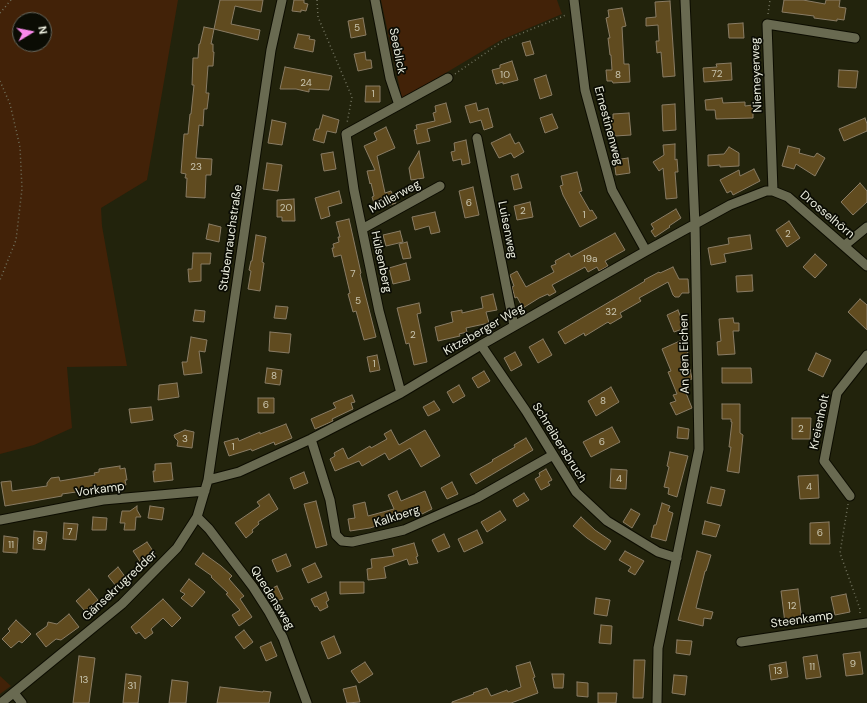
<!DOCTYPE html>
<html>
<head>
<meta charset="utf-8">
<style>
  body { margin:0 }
  #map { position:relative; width:867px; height:703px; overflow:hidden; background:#22230c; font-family:"DM Sans",sans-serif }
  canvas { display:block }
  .north { position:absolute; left:12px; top:12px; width:40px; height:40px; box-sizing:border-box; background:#0b0c04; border:1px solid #65665c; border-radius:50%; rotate:80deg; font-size:11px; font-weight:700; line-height:16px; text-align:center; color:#eceedf }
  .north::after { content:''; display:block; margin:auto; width:14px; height:18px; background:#f888ea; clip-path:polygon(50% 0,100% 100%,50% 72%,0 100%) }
</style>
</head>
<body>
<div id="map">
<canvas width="867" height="703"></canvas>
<div class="north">N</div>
</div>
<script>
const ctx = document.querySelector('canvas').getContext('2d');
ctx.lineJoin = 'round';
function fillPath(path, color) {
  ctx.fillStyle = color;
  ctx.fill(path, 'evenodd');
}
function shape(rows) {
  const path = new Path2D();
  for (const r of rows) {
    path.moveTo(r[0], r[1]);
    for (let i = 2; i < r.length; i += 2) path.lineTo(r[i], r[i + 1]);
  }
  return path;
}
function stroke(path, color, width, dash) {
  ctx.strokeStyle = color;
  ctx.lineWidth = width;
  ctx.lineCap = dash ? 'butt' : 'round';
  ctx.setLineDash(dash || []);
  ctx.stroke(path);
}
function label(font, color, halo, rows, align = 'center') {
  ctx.font = font + ' "DM Sans",sans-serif';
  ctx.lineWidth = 3.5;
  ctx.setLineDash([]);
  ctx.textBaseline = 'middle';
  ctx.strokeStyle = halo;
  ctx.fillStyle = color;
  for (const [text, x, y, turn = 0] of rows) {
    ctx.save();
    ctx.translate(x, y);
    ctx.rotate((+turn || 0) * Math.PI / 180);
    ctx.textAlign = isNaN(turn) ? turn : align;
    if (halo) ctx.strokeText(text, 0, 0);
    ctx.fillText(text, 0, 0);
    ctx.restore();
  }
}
fillPath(shape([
  [0,0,178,0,147,180,101,208,102,226,127,366,67,367,72,428,34,445,0,454],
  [20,20,44,20,44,44,20,44],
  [381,0,557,0,562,14,501,40,402,99],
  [0,676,11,686,0,694]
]), '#422208');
const building = shape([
  [220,0,263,0,261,12,235,6,231,24,260,30,258,40,214,29,220,0],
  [294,0,304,0,304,3,308,4,306,11,301,10,301,12,292,11,294,0],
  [784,0,803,0,825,4,826,0,840,0,839,7,846,8,844,20,837,19,837,21,814,18,814,16,782,12,784,0],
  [670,1,675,76,663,77,661,52,657,53,656,41,659,41,658,25,646,26,646,18,656,17,655,2,670,1],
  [622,8,626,26,622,27,624,64,629,64,630,82,613,83,612,81,607,81,606,70,612,70,611,55,610,55,608,38,610,38,606,18,609,17,608,10,622,8],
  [363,18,366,35,351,38,348,21,363,18],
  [743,23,744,38,729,38,728,24,743,23],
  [204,27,214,29,211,44,213,44,213,52,214,52,213,66,208,66,206,93,209,93,207,109,204,109,203,126,199,125,196,158,212,159,211,175,206,175,205,198,186,197,187,178,185,178,186,174,181,173,184,134,188,134,190,114,191,114,194,85,192,85,193,58,198,58,199,44,200,44,204,27],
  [298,34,310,36,309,39,315,40,313,52,294,48,298,34],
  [530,41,534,54,526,56,522,43,530,41],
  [365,52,366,60,371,60,372,68,358,71,354,54,365,52],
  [512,61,518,80,503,84,503,82,496,84,492,70,500,68,500,65,512,61],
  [731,63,732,80,704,82,703,68,717,67,716,64,731,63],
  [285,67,332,76,329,90,309,89,309,92,296,89,280,89,285,67],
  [839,70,858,71,856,88,838,87,839,70],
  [546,75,552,95,540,99,534,79,546,75],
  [366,86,380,86,380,102,365,102,366,86],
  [722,98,723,103,745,102,745,106,753,105,753,118,716,119,715,110,706,110,705,100,722,98],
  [446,103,451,122,427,129,430,141,417,144,414,130,417,129,416,125,435,121,433,113,436,112,435,106,446,103],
  [476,103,478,111,488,108,493,127,484,130,481,120,470,123,465,106,476,103],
  [675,104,676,130,663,131,662,105,675,104],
  [629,113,631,135,615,136,614,134,610,134,609,119,613,119,613,114,629,113],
  [552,114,558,128,545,133,540,118,552,114],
  [323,115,339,120,336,133,327,131,324,143,313,140,316,129,319,129,323,115],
  [865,118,867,124,867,131,844,141,839,129,865,118],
  [272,120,286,123,282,145,268,143,272,120],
  [386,127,395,148,377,156,385,193,391,191,396,203,376,210,372,197,374,196,371,183,370,184,367,171,375,170,364,146,377,140,374,133,386,127],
  [510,134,515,144,519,142,524,152,514,158,511,153,499,158,491,143,510,134],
  [466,140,470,163,462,165,461,159,453,161,451,152,455,151,454,143,466,140],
  [675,144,675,160,677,159,678,172,675,172,677,198,666,199,663,168,659,171,653,162,664,155,663,145,675,144],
  [788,146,800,149,799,153,814,157,817,153,825,158,815,176,796,164,794,169,782,166,788,146],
  [729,147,739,153,739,166,720,167,720,165,708,166,708,155,724,154,729,147],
  [419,151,424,178,411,180,409,168,419,151],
  [333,152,336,169,324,171,321,154,333,152],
  [628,158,630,173,616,175,614,160,628,158],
  [267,163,282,165,278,191,263,189,267,163],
  [754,169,760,181,733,195,731,191,727,193,720,180,739,170,740,176,754,169],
  [577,172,582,191,579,192,590,211,592,210,597,218,580,227,563,195,560,186,563,185,561,176,577,172],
  [518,174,522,188,514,190,511,176,518,174],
  [860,183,867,191,867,202,853,215,841,202,860,183],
  [473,187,479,215,465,218,459,191,473,187],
  [339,191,342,203,328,207,330,216,321,219,315,198,339,191],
  [294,199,295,221,282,221,282,217,277,217,277,200,294,199],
  [530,202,533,217,517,220,514,206,530,202],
  [676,209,681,218,669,226,670,227,655,237,651,231,654,229,651,224,676,209],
  [435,212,440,232,431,234,429,226,415,230,412,217,435,212],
  [349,219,361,273,360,274,376,337,364,340,356,311,353,312,348,294,350,293,341,255,334,257,332,248,334,248,333,244,339,242,338,237,340,237,336,222,349,219],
  [789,221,800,238,787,247,776,230,789,221],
  [209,224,221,227,219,242,206,239,209,224],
  [400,231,403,242,386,246,383,235,400,231],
  [615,233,625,250,605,261,608,266,599,271,597,267,588,272,585,267,552,285,556,292,549,296,548,294,539,298,523,308,517,297,515,298,512,287,514,286,510,275,517,271,526,287,554,272,551,266,556,264,555,261,569,253,571,257,615,233],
  [256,235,266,237,262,262,264,263,260,291,248,289,251,271,249,270,251,261,252,261,256,235],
  [750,235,752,249,724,254,726,262,711,265,708,248,729,244,728,238,750,235],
  [407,242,411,258,403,259,399,244,407,242],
  [193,253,211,253,210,264,201,264,201,281,189,282,188,269,192,269,193,253],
  [815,254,827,265,815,278,803,267,815,254],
  [406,263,410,280,393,284,389,268,406,263],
  [673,267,679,279,688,279,689,293,682,293,679,297,675,297,673,295,668,282,639,298,641,301,620,313,622,317,610,324,608,322,585,336,584,333,565,344,558,332,645,281,644,280,659,272,660,273,673,267],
  [752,275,753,291,737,292,736,276,752,275],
  [493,294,497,310,486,312,489,323,466,328,467,332,459,334,460,336,438,341,435,327,453,322,451,312,462,310,462,313,483,308,481,297,493,294],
  [860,299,867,305,867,330,848,312,860,299],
  [419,303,421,313,417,314,427,362,414,365,409,343,406,344,397,308,419,303],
  [276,306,288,307,286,319,274,318,276,306],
  [195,310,205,311,204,322,193,321,195,310],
  [678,310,685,328,674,332,667,315,678,310],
  [733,318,734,323,739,323,739,331,733,331,735,354,718,355,717,342,721,341,719,319,733,318],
  [270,332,291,334,289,353,269,351,270,332],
  [191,337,207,340,205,352,199,351,202,373,184,375,182,362,187,362,191,337],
  [543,339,552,355,538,363,529,347,543,339],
  [682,340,688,353,684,355,685,358,681,358,682,370,690,369,692,379,682,383,692,408,676,415,670,403,676,401,673,395,677,394,668,372,671,371,662,349,682,340],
  [515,352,522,365,511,371,504,358,515,352],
  [816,353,831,360,823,377,808,370,816,353],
  [377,355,380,370,370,372,367,357,377,355],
  [267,368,282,370,280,385,265,383,267,368],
  [722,368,751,368,752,383,722,383,722,368],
  [484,371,490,381,478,388,472,378,484,371],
  [177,383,179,397,158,400,159,385,177,383],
  [459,385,465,396,453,403,447,392,459,385],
  [611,387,619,402,596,416,588,401,611,387],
  [352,395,355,402,351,403,353,409,332,419,333,421,315,429,311,419,336,408,333,403,352,395],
  [258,398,274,398,274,413,258,413,258,398],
  [434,401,440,410,428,416,423,407,434,401],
  [722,404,740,404,740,433,743,435,739,473,727,471,731,447,729,447,732,422,731,422,731,419,722,419,722,404],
  [151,407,153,420,131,423,129,409,151,407],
  [792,418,811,418,810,439,792,439,792,418],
  [286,424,292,438,275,445,274,442,252,451,251,449,229,456,224,442,238,438,239,441,260,432,260,434,286,424],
  [612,427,620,442,591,457,583,442,612,427],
  [678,427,689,429,688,439,677,438,678,427],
  [185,430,194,432,192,448,177,446,178,441,175,438,174,435,185,430],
  [391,430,399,445,425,430,440,456,421,467,410,448,389,460,385,453,362,466,359,461,335,471,330,459,335,456,334,453,343,448,348,459,370,446,371,448,387,439,384,434,391,430],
  [526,438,533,450,476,484,470,474,493,461,492,460,515,447,514,445,526,438],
  [670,452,688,456,677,497,668,494,669,488,664,487,669,467,667,466,670,452],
  [171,463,173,480,154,482,153,471,155,471,155,464,171,463],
  [120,466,120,469,125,468,127,480,125,480,126,485,62,494,62,496,5,506,1,482,11,481,12,491,47,486,47,483,51,478,59,477,60,481,95,475,94,473,99,472,99,469,120,466],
  [546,469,552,480,548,482,550,485,541,490,535,479,540,476,539,473,546,469],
  [611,469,627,470,626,489,610,488,611,469],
  [304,472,308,483,294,489,290,478,304,472],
  [818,475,819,498,800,499,798,476,818,475],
  [452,482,458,494,447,499,441,488,452,482],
  [711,487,725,490,721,506,707,503,711,487],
  [397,491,401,501,425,491,432,509,422,514,420,511,399,520,398,519,370,528,350,531,348,519,355,518,353,505,365,502,368,516,394,509,388,495,397,491],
  [524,493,529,500,517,507,513,500,524,493],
  [269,494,278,509,258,522,259,524,252,530,253,532,246,538,235,523,260,506,257,502,269,494],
  [316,501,327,545,316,548,304,504,316,501],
  [662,503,670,506,668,511,673,513,666,541,651,537,654,525,656,525,662,503],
  [137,506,137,510,141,517,136,517,135,530,124,530,125,523,120,523,122,511,130,511,137,506],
  [150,506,164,508,162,520,148,518,150,506],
  [631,509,640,514,632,528,623,522,631,509],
  [500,511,506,520,487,532,481,522,500,511],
  [93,517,107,518,106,530,92,530,93,517],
  [581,517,595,530,611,541,605,550,587,538,573,526,581,517],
  [705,521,720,525,716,537,702,534,705,521],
  [829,522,830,544,810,544,810,523,829,522],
  [64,523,78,524,76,540,63,539,64,523],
  [477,530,483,543,464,552,458,539,477,530],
  [34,531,47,532,45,550,33,549,34,531],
  [444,534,450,547,438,552,432,540,444,534],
  [4,536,18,538,17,553,3,552,4,536],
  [147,542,155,554,141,563,133,551,147,542],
  [414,543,418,556,416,557,418,563,409,565,407,559,384,567,386,578,368,580,367,569,372,568,371,559,394,556,392,549,414,543],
  [625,551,644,561,635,575,628,571,631,567,619,560,625,551],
  [697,551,711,555,706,571,705,571,696,608,713,612,711,619,704,618,703,626,678,620,697,551],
  [203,553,221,566,232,576,229,579,244,596,240,599,252,617,239,626,232,615,240,610,226,594,228,593,211,577,212,576,195,564,203,553],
  [286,554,291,566,277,572,272,560,286,554],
  [315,563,322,577,308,583,302,569,315,563],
  [118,567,126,578,116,586,108,576,118,567],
  [189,579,205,592,192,607,181,598,185,594,180,591,189,579],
  [340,582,364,582,364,593,340,594,340,582],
  [277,586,283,599,276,601,270,589,277,586],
  [89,589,98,600,85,611,76,601,89,589],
  [798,589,802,621,785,623,781,591,798,589],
  [326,592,329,600,326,602,328,607,320,611,317,606,315,607,311,599,326,592],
  [846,594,850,612,835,615,831,597,846,594],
  [596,598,610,600,607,616,594,614,596,598],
  [163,599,181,618,172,627,163,618,151,629,153,633,145,639,139,632,136,634,131,627,163,599],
  [69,614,79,627,61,640,56,639,46,647,36,634,47,626,48,622,57,624,69,614],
  [16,620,31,634,22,643,19,641,11,648,2,639,10,631,8,629,16,620],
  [601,625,612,626,611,644,599,643,601,625],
  [244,630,253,642,244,649,235,637,244,630],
  [334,636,341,653,328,659,321,642,334,636],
  [677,640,692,641,690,655,676,653,677,640],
  [271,642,277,656,266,661,260,647,271,642],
  [860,652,863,674,846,676,843,654,860,652],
  [817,655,821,677,806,679,803,657,817,655],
  [79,656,95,658,89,703,73,703,79,656],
  [634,660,645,660,643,698,633,698,634,660],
  [365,662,373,674,359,683,351,671,365,662],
  [530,662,535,677,533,678,538,693,511,703,452,703,452,702,474,694,473,693,487,688,491,696,507,690,508,692,521,687,516,666,530,662],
  [786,662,788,677,771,680,769,665,786,662],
  [126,674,141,676,138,703,123,703,126,674],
  [552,674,564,674,563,688,554,688,552,674],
  [674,675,687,676,685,695,672,693,674,675],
  [172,680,188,682,186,703,169,703,172,680],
  [577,682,588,683,588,697,577,696,577,682],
  [356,686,360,702,347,703,343,689,356,686],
  [220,687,263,692,263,691,271,692,269,703,217,703,220,687],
  [598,693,617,693,616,703,598,703,598,693]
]);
fillPath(building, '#604b1f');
stroke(building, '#897c65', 1);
const minor = shape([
  [375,0,390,78,399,105],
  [574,0,585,90,612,190,646,251],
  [477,138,514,326],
  [773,191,767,24,855,38],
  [362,229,440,186],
  [845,245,867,227],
  [481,345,526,411,576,492,607,521,658,552,677,558],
  [401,393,379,311,354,190,346,134,448,78],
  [311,439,330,500,336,535,342,541,352,542,404,530,477,498,553,455],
  [208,480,239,472,311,439,401,393,481,345,646,251,730,205,766,191,773,191,788,197,867,266],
  [850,496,824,461,837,393,867,355],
  [197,517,209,529,253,587,269,612,283,638,307,703],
  [0,520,103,500,205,491],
  [741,642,867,623],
  [14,693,22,703],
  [1,703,122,604,177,548,197,517,208,480,271,50,282,0],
  [657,703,658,648,699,449,695,225,685,0]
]);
stroke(minor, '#0c0c00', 11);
stroke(shape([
  [317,0,318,17,352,97,347,123],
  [0,13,11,0],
  [768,14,770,0],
  [455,74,503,41,566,15],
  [0,81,10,104,20,147,22,189,16,240,0,280],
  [848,504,840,553,860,609,860,614]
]), '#71725e', 1.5, [1, 3]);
stroke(minor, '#696a51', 9);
label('10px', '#c9c5af', null, [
  ["5",357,28],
  ["72",717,74],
  ["10",505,75],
  ["8",618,75],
  ["24",306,83],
  ["1",373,94],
  ["23",196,167],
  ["6",469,203],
  ["20",286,208],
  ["2",523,211],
  ["1",584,215],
  ["2",788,234],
  ["19a",590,259],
  ["7",353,274],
  ["5",358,301],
  ["32",611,312],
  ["2",413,335],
  ["1",374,364],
  ["8",274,376],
  ["8",603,401],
  ["6",266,405],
  ["2",801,429],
  ["3",185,439],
  ["6",602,442],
  ["1",233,447],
  ["4",619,479],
  ["4",809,487],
  ["7",70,532],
  ["6",820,533],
  ["9",40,541],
  ["11",11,545],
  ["12",792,606],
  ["9",853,664],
  ["11",812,667],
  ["13",778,671],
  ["13",84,680],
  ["31",132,686]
]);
label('12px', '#eceedf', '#0b0c04', [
  ["Seeblick",397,51,79],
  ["Niemeyerweg",757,75,-92],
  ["Ernestinenweg",608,126,75],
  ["Müllerweg",395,197,-29],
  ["Drosselhörn",827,215,40],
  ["Luisenweg",507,230,79],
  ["Stubenrauchstraße",231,238,-82],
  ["Hülsenberg",381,262,78],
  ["Kitzeberger Weg",484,330,-30],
  ["An den Eichen",685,354,-91],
  ["Kreienholt",820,422,-78],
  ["Schreibersbruch",559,443,58],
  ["Vorkamp",100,490,-8],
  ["Kalkberg",397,517,-18],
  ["Gänsekrugredder",120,586,-43],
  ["Quedensweg",272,598,58],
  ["Steenkamp",802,620,-8]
]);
</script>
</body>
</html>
